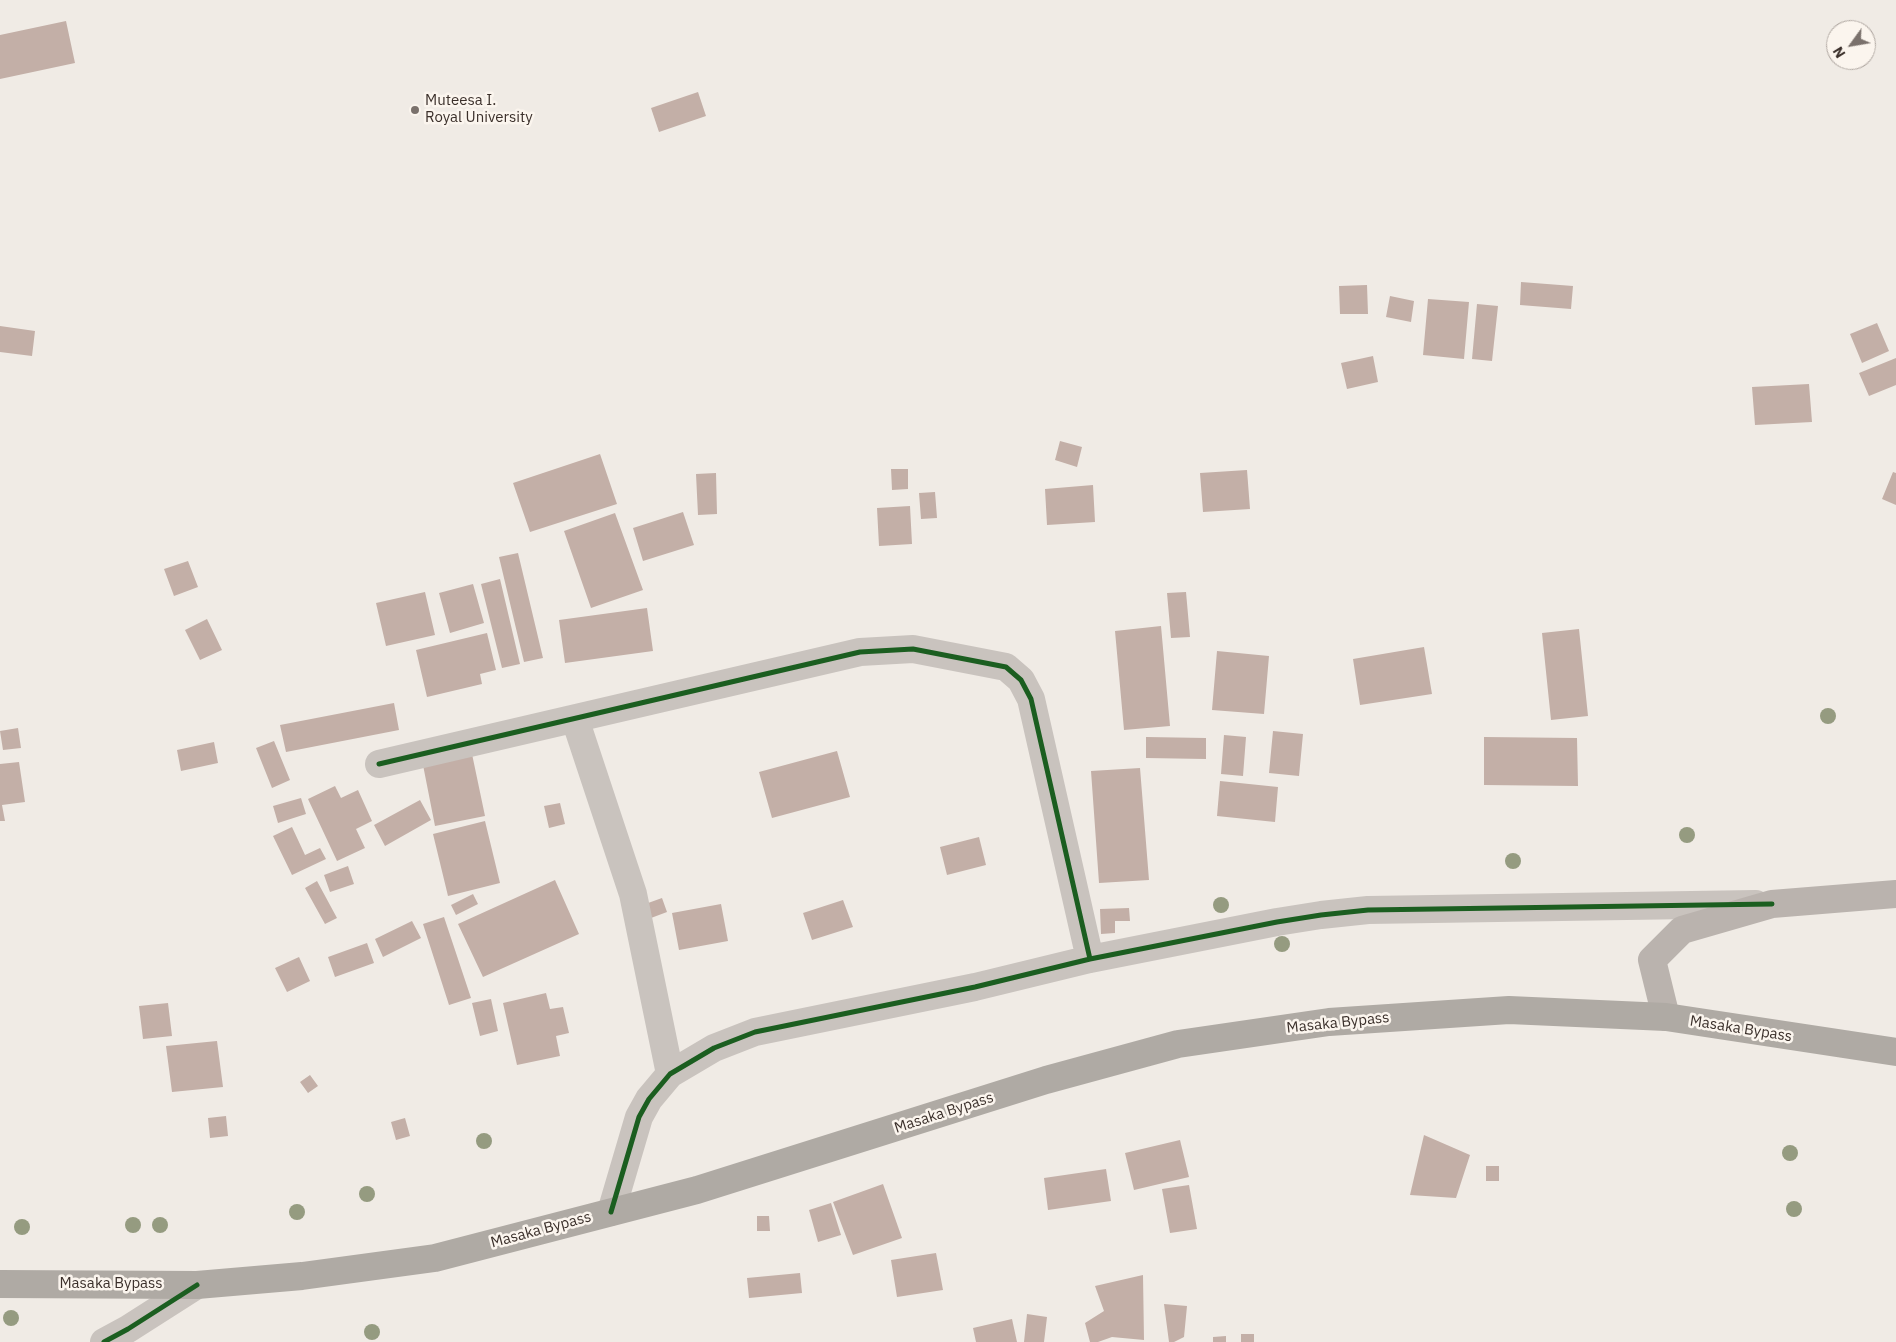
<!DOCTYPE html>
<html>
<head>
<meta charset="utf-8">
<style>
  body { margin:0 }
  #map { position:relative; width:1896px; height:1342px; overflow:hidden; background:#f0ebe5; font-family:"IBM Plex Sans",sans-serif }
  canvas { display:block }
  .north { position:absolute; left:1826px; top:20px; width:50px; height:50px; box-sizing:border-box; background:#fbf5ee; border:1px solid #aea6a0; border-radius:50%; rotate:238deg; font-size:14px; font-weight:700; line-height:20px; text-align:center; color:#3b302b }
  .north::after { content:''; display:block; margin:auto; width:18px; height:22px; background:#7a716c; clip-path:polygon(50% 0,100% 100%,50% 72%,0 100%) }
</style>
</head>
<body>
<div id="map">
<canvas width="1896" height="1342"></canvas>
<div class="north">N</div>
</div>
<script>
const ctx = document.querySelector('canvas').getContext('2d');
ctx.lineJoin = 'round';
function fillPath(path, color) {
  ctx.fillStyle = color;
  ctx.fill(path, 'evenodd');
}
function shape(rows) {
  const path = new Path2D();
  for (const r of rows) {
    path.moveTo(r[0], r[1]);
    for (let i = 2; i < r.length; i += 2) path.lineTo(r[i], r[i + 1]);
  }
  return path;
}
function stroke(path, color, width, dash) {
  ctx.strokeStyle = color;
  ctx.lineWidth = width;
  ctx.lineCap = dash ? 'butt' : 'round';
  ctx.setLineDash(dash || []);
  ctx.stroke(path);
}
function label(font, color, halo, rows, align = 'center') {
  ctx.font = font + ' "IBM Plex Sans",sans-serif';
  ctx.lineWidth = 5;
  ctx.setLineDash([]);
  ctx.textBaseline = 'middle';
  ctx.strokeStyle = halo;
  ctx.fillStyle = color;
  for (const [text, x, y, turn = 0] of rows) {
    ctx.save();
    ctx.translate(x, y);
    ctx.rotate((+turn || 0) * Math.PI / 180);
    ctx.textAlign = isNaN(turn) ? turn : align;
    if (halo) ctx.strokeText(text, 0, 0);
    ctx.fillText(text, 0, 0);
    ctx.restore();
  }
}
fillPath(shape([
  [66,21,75,63,0,79,0,35],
  [698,92,706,116,659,132,651,108],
  [1521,282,1573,286,1571,309,1520,305],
  [1367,285,1368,314,1340,314,1339,286],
  [1390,296,1414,301,1411,322,1386,317],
  [1428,299,1469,302,1464,359,1423,355],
  [1477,304,1498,306,1492,361,1472,359],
  [1877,323,1889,351,1862,363,1850,334],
  [0,326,35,331,32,356,0,352],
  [1373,356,1378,382,1347,389,1341,363],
  [1896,358,1896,385,1869,396,1859,373],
  [1809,384,1812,422,1755,425,1752,387],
  [1060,441,1082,447,1077,467,1055,460],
  [600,454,617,504,530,532,513,483],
  [891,469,908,469,908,489,892,490],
  [1247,470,1250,509,1203,512,1200,473],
  [1893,472,1896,473,1896,505,1882,499],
  [716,473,717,514,698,515,696,474],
  [1093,485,1095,522,1047,525,1045,489],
  [935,492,937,518,921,519,919,493],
  [910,506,912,544,879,546,877,508],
  [683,512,694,545,643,561,633,528],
  [615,513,643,590,591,608,564,531],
  [518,553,543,658,524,662,499,557],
  [188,561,198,587,174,596,164,569],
  [500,579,520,664,502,668,481,584],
  [473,584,484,623,450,633,439,593],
  [425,592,435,635,386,646,376,603],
  [1186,592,1190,637,1171,638,1167,593],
  [647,608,653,651,565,663,559,620],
  [207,619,222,650,200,660,185,630],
  [1161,626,1170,726,1124,730,1115,631],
  [1579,629,1588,716,1551,720,1542,633],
  [487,633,496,670,480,674,482,684,427,697,416,650],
  [1424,647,1432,694,1360,705,1353,659],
  [1217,651,1269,656,1264,714,1212,710],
  [394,703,399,730,286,752,280,725],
  [18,728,21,748,3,750,0,731],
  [1273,731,1303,734,1299,776,1269,773],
  [1224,735,1246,737,1243,776,1221,774],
  [1146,737,1206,738,1206,759,1146,758],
  [1484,737,1577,738,1578,786,1484,785],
  [274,741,290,780,272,788,256,748],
  [214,742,218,763,181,771,177,750],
  [837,751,850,797,772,818,759,772],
  [472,754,485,816,435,826,423,765],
  [19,762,25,802,2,805,5,821,0,821,0,764],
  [1140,768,1149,880,1099,883,1091,771],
  [1220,781,1278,787,1275,822,1217,816],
  [335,786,341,798,358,790,372,821,356,829,365,848,337,861,308,799],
  [301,798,306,814,278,823,273,806],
  [420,800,431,820,385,846,374,825],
  [560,803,565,824,549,828,544,806],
  [485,821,500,883,448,896,433,834],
  [292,827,305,855,320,848,326,859,292,875,273,836],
  [979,837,986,865,947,875,940,847],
  [348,866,354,884,330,892,324,875],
  [555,880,579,934,483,977,458,924],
  [317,881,337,918,325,924,305,888],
  [473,894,478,904,456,915,451,905],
  [662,898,667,912,643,921,637,907],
  [843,900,853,927,812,940,803,913],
  [721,904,728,941,679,950,672,913],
  [1129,908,1130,921,1115,921,1115,933,1101,934,1100,909],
  [444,917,471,998,449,1005,423,924],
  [412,921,421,938,383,957,375,939],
  [367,943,374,963,335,977,328,957],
  [299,957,310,981,287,992,275,968],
  [546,993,550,1009,563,1007,569,1033,556,1036,560,1056,517,1065,503,1003],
  [491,999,498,1031,480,1036,472,1003],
  [168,1003,172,1036,143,1039,139,1006],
  [217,1041,223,1087,172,1092,166,1046],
  [310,1075,318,1086,308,1093,300,1082],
  [226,1116,228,1136,210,1138,208,1118],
  [405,1118,410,1136,396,1140,391,1122],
  [1424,1135,1470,1155,1456,1198,1410,1195],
  [1180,1140,1189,1177,1134,1190,1125,1153],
  [1486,1166,1499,1166,1499,1181,1486,1181],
  [1106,1169,1111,1201,1048,1210,1044,1178],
  [883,1184,902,1238,853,1255,833,1202],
  [1189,1185,1197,1229,1170,1233,1162,1189],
  [831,1203,841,1235,818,1242,809,1210],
  [757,1216,769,1216,770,1231,757,1231],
  [936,1253,943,1290,897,1297,891,1260],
  [800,1273,802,1293,749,1298,747,1278],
  [1143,1275,1144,1340,1112,1337,1098,1342,1090,1342,1085,1323,1104,1311,1095,1286],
  [1164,1304,1187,1306,1184,1337,1174,1342,1169,1342],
  [1027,1314,1047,1317,1044,1342,1024,1342],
  [1012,1319,1017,1342,976,1342,973,1328],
  [1241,1334,1254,1334,1254,1342,1241,1342],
  [1226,1336,1226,1342,1213,1342,1213,1337]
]), '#c3afa7');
stroke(shape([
  [575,719,633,894,670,1074],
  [379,764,860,652,913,649,1006,667,1021,680,1031,699,1090,959],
  [611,1212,639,1117,649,1099,670,1074,714,1048,755,1032,975,987,1090,959,1277,922,1321,915,1368,910,1756,904],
  [104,1342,128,1329,197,1285]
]), '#c9c3be', 28);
stroke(shape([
  [1666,1017,1652,960,1682,930,1772,904,1896,894]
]), '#bab3ae', 28);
stroke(shape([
  [0,1284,197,1285,302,1276,435,1258,697,1190,1046,1080,1178,1044,1329,1022,1509,1010,1666,1017,1896,1052]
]), '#afaaa4', 28);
stroke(shape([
  [379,764,860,652,913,649,1006,667,1021,680,1031,699,1090,959],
  [611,1212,639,1117,649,1099,670,1074,714,1048,755,1032,975,987,1090,959,1277,922,1321,915,1368,910,1772,904],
  [104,1342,128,1329,197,1285]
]), '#1b5e20', 5);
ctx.fillStyle = '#959b80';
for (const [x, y] of [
  [1828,716],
  [1687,835],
  [1513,861],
  [1221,905],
  [1282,944],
  [484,1141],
  [1790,1153],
  [367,1194],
  [1794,1209],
  [297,1212],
  [133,1225],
  [160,1225],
  [22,1227],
  [11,1318],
  [372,1332]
]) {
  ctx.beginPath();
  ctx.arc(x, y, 8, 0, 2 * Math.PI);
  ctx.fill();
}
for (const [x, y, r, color] of [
  [415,110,5,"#7a716c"]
]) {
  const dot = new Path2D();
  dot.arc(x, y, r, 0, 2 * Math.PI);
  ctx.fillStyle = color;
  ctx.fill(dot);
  stroke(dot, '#fbf5ee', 2);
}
label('15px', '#3b302b', '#fbf5ee', [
  ["Muteesa I.",425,101],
  ["Royal University",425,118]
], 'left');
label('15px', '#3b302b', '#fbf5ee', [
  ["Masaka Bypass",1338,1023,-6],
  ["Masaka Bypass",1741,1029,9],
  ["Masaka Bypass",944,1113,-18],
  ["Masaka Bypass",541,1230,-15],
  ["Masaka Bypass",111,1284]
]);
</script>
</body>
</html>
